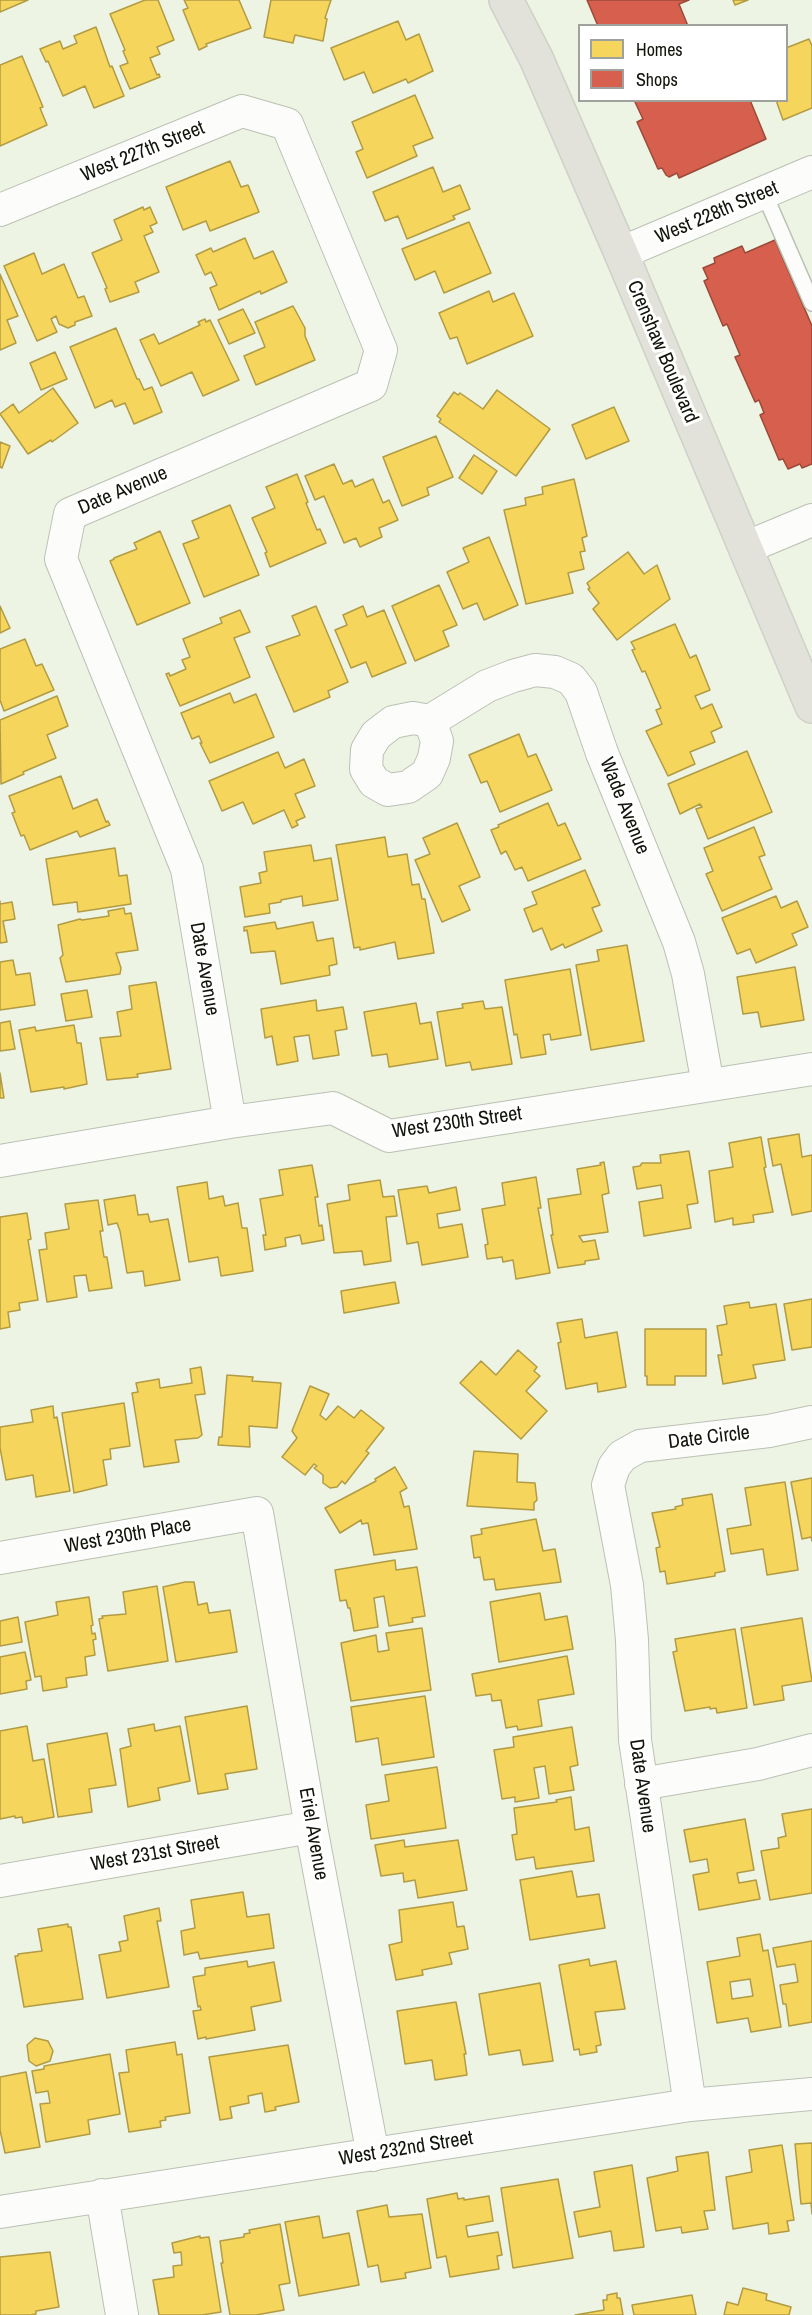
<!DOCTYPE html>
<html>
<head>
<meta charset="utf-8">
<style>
  body { margin:0 }
  #map { position:relative; width:812px; height:2315px; overflow:hidden; background:#eef4e4; font-family:"Archivo Narrow",sans-serif }
  canvas { display:block }
  .legend { position:absolute; left:578px; top:24px; width:210px; height:78px; box-sizing:border-box; background:#fff; border:2px solid #9fa19d; margin:0; padding:8px 10px; list-style:none; font-size:18px; color:#10140a }
  .legend li { display:flex; align-items:center; gap:12px; height:30px }
  .legend b { width:30px; border:2px solid #9fa19d }
</style>
</head>
<body>
<div id="map">
<canvas width="812" height="2315"></canvas>
<ul class="legend">
<li><b style="height:16px;background:#f6d55c"></b>Homes</li>
<li><b style="height:16px;background:#d6604d"></b>Shops</li>
</ul>
</div>
<script>
const ctx = document.querySelector('canvas').getContext('2d');
ctx.lineJoin = 'round';
function fillPath(path, color) {
  ctx.fillStyle = color;
  ctx.fill(path, 'evenodd');
}
function shape(rows) {
  const path = new Path2D();
  for (const r of rows) {
    path.moveTo(r[0], r[1]);
    for (let i = 2; i < r.length; i += 2) path.lineTo(r[i], r[i + 1]);
  }
  return path;
}
function stroke(path, color, width, dash) {
  ctx.strokeStyle = color;
  ctx.lineWidth = width;
  ctx.lineCap = dash ? 'butt' : 'round';
  ctx.setLineDash(dash || []);
  ctx.stroke(path);
}
function label(font, color, halo, rows, align = 'center') {
  ctx.font = font + ' "Archivo Narrow",sans-serif';
  ctx.lineWidth = 6;
  ctx.setLineDash([]);
  ctx.textBaseline = 'middle';
  ctx.strokeStyle = halo;
  ctx.fillStyle = color;
  for (const [text, x, y, turn = 0] of rows) {
    ctx.save();
    ctx.translate(x, y);
    ctx.rotate((+turn || 0) * Math.PI / 180);
    ctx.textAlign = isNaN(turn) ? turn : align;
    if (halo) ctx.strokeText(text, 0, 0);
    ctx.fillText(text, 0, 0);
    ctx.restore();
  }
}
const homes = shape([
  [0,0,28,0,0,12,0,0],
  [145,0,158,0,174,40,157,47,160,54,150,58,157,75,159,74,160,77,130,89,120,66,128,63,123,51,125,50,110,14,145,0],
  [184,0,239,0,251,28,206,44,207,46,199,50,183,10,188,8,184,0],
  [271,0,331,0,325,18,327,19,323,41,295,35,293,43,264,37,271,0],
  [733,0,748,0,735,5,733,0],
  [398,21,406,40,419,34,433,71,408,83,406,79,373,93,364,72,344,80,331,48,398,21],
  [96,27,110,67,112,66,124,96,94,108,85,86,63,96,48,61,46,62,40,49,60,41,63,49,77,43,74,36,96,27],
  [809,39,812,46,812,108,783,120,776,100,786,100,786,48,809,39],
  [22,56,43,107,40,108,47,125,0,146,0,65,22,56],
  [415,95,433,138,413,146,417,156,367,178,356,152,363,149,352,122,415,95],
  [230,161,241,187,248,185,259,212,210,231,206,221,183,230,166,187,230,161],
  [433,167,443,192,460,185,470,209,453,216,455,219,407,239,398,216,385,221,373,192,433,167],
  [143,207,144,210,150,207,157,223,150,226,153,232,144,236,159,272,135,282,139,292,110,302,105,289,107,288,92,253,122,240,114,220,143,207],
  [469,222,491,273,444,293,435,271,415,280,402,249,469,222],
  [245,238,254,259,273,251,287,282,261,294,260,291,219,310,210,288,217,285,211,272,205,275,196,255,211,248,213,252,245,238],
  [34,253,42,274,64,264,78,298,84,296,92,316,75,322,75,325,68,328,59,324,56,316,51,319,57,332,37,341,4,266,34,253],
  [0,274,18,316,7,320,16,343,0,350,0,274],
  [489,291,493,302,514,293,533,336,467,364,457,337,450,339,439,313,489,291],
  [293,306,305,328,305,336,315,360,256,385,244,356,265,347,255,322,293,306],
  [243,309,255,333,229,344,218,320,243,309],
  [205,319,206,322,210,320,239,380,203,396,192,372,161,386,140,340,154,334,159,344,200,325,198,322,205,319],
  [116,328,137,379,139,379,144,390,152,387,162,412,134,424,125,403,115,407,112,400,95,408,70,347,116,328],
  [55,352,67,379,41,390,30,363,55,352],
  [53,388,78,423,52,442,51,440,28,454,0,414,13,404,19,413,53,388],
  [497,390,550,429,516,476,439,422,441,419,437,416,454,392,458,395,460,393,483,409,497,390],
  [614,407,629,441,586,459,572,425,614,407],
  [436,436,453,477,427,488,429,495,402,506,383,457,436,436],
  [0,442,10,446,2,468,0,467,0,442],
  [474,455,497,471,482,494,459,478,474,455],
  [334,464,343,484,352,480,355,487,373,479,383,503,389,500,398,520,379,528,382,537,360,547,356,538,344,543,324,496,315,500,305,476,334,464],
  [297,474,308,502,306,503,317,530,320,529,326,543,270,567,265,553,267,552,252,518,275,508,266,487,297,474],
  [574,479,587,536,582,538,585,551,580,552,584,569,568,573,573,593,526,604,504,510,526,505,525,498,543,494,542,487,574,479],
  [230,505,259,575,204,597,183,544,199,538,192,521,230,505],
  [160,531,190,603,137,625,110,561,114,559,114,558,137,549,134,543,160,531],
  [489,537,518,605,484,620,477,603,463,609,447,572,469,562,463,548,489,537],
  [628,552,644,574,657,565,670,599,617,640,593,609,599,603,588,589,590,588,587,583,628,552],
  [439,585,457,625,443,631,449,646,415,661,392,606,439,585],
  [0,606,10,628,0,633,0,606],
  [316,606,348,682,328,691,330,697,294,712,266,647,300,635,292,616,316,606],
  [363,606,367,617,384,610,406,663,372,677,366,662,351,668,335,630,347,625,343,615,363,606],
  [240,610,250,632,234,638,250,677,180,706,166,674,169,673,170,676,186,669,182,660,190,657,183,639,222,623,220,618,240,610],
  [675,624,690,658,696,655,710,690,695,696,701,709,712,704,722,727,711,732,715,742,690,752,695,764,668,776,646,731,662,724,656,710,661,708,645,671,642,672,632,650,635,649,631,642,675,624],
  [25,639,36,666,42,664,54,690,4,711,0,700,0,649,25,639],
  [230,693,234,703,256,694,274,737,210,763,200,743,202,743,199,736,192,739,181,713,230,693],
  [57,696,68,726,47,735,56,758,23,772,24,774,1,784,0,720,57,696],
  [519,734,528,757,536,754,552,790,500,812,487,781,481,783,469,755,519,734],
  [747,751,772,812,708,839,696,809,702,807,700,804,680,814,668,784,747,751],
  [278,752,285,768,304,759,315,786,295,794,305,817,296,821,298,825,292,828,284,810,253,824,243,802,222,811,209,781,278,752],
  [61,776,73,809,97,799,106,822,108,821,110,825,80,837,77,831,30,850,24,835,21,836,12,813,15,812,9,796,61,776],
  [548,803,558,826,565,823,581,859,528,881,522,867,515,870,506,851,501,854,491,830,499,827,498,825,548,803],
  [457,823,480,877,459,886,470,910,442,922,415,860,430,854,423,838,457,823],
  [754,827,765,855,759,857,772,889,722,911,706,874,713,871,704,848,754,827],
  [385,837,388,857,407,854,412,885,419,884,422,899,425,899,434,953,398,959,395,942,360,950,360,947,354,948,336,845,385,837],
  [311,845,314,861,331,858,338,900,303,906,302,896,281,900,281,902,269,904,270,913,245,917,240,887,261,883,259,873,267,871,264,852,311,845],
  [115,848,119,876,127,875,131,904,78,912,77,902,53,905,46,859,115,848],
  [585,870,600,905,592,908,602,931,565,948,563,944,551,950,542,928,533,932,524,909,537,904,532,892,585,870],
  [776,896,781,908,797,901,808,927,792,934,797,945,756,963,750,949,737,954,722,918,776,896],
  [0,901,0,904,12,902,15,919,3,921,7,942,0,943,0,901],
  [124,908,125,914,131,913,138,950,116,953,121,968,120,974,66,982,60,958,63,955,58,925,80,919,82,920,109,916,108,911,124,908],
  [275,922,277,929,313,922,317,941,333,938,337,964,329,966,330,975,281,984,275,951,251,953,247,930,244,931,244,927,275,922],
  [627,945,644,1041,591,1050,576,965,599,961,597,950,627,945],
  [13,960,16,975,30,973,35,1005,0,1010,0,962,13,960],
  [795,967,804,1020,761,1027,758,1012,743,1014,737,977,795,967],
  [570,969,581,1035,551,1040,550,1034,543,1035,546,1054,521,1058,517,1034,514,1035,505,980,570,969],
  [156,982,171,1069,137,1074,138,1077,107,1080,100,1038,121,1036,117,1012,132,1009,129,986,156,982],
  [87,990,92,1017,66,1021,61,994,87,990],
  [316,1000,317,1011,343,1007,347,1029,335,1031,339,1055,313,1059,309,1035,294,1037,298,1061,277,1065,272,1036,265,1038,261,1009,316,1000],
  [483,1001,485,1009,502,1007,512,1064,472,1070,470,1062,446,1066,437,1012,463,1008,462,1004,483,1001],
  [416,1003,420,1024,431,1022,438,1059,389,1067,387,1054,372,1056,364,1012,416,1003],
  [10,1021,15,1049,0,1051,0,1023,10,1021],
  [74,1025,77,1043,81,1043,87,1084,64,1089,64,1087,31,1092,19,1030,35,1027,36,1031,74,1025],
  [0,1073,4,1098,0,1098,0,1073],
  [799,1134,802,1157,812,1155,812,1211,792,1215,781,1164,773,1166,768,1139,799,1134],
  [761,1137,766,1167,764,1168,773,1212,753,1215,754,1222,733,1225,733,1218,715,1222,709,1171,733,1167,729,1143,761,1137],
  [689,1151,698,1203,687,1205,691,1228,644,1236,639,1202,663,1198,661,1185,637,1189,633,1167,640,1166,642,1163,661,1163,660,1155,689,1151],
  [604,1162,609,1193,602,1195,608,1232,579,1236,583,1242,595,1240,599,1259,585,1261,585,1264,558,1268,551,1235,553,1235,548,1199,581,1194,577,1169,601,1165,600,1163,604,1162],
  [312,1165,318,1197,315,1197,319,1226,322,1225,324,1240,302,1244,300,1235,285,1238,286,1246,265,1250,263,1235,266,1235,260,1199,283,1195,279,1170,312,1165],
  [536,1177,541,1208,538,1208,550,1273,516,1279,513,1260,503,1262,502,1257,487,1259,485,1245,488,1244,482,1209,505,1205,502,1183,536,1177],
  [380,1180,383,1197,394,1196,397,1216,386,1217,391,1261,364,1265,362,1251,334,1253,327,1204,350,1200,348,1185,380,1180],
  [207,1182,209,1199,223,1196,225,1206,238,1203,242,1228,247,1228,253,1271,221,1276,218,1257,189,1262,177,1187,207,1182],
  [427,1186,429,1193,456,1187,460,1210,437,1214,439,1228,462,1224,468,1257,422,1265,418,1242,407,1244,398,1190,427,1186],
  [135,1195,138,1215,148,1214,150,1222,168,1219,180,1280,145,1286,143,1271,127,1273,120,1231,117,1223,108,1225,104,1200,135,1195],
  [98,1200,103,1231,100,1231,104,1257,107,1257,112,1288,89,1291,86,1275,74,1276,77,1297,47,1302,39,1250,47,1249,45,1233,69,1229,65,1204,98,1200],
  [27,1213,31,1239,28,1240,38,1300,19,1303,20,1310,8,1312,10,1327,0,1329,0,1217,27,1213],
  [395,1282,399,1303,344,1313,341,1291,395,1282],
  [812,1299,812,1347,792,1350,784,1304,812,1299],
  [749,1302,750,1308,776,1304,785,1360,753,1365,756,1378,723,1384,718,1355,722,1355,717,1326,727,1324,724,1306,749,1302],
  [582,1319,585,1338,617,1332,626,1387,598,1392,597,1383,566,1389,558,1343,561,1342,557,1323,582,1319],
  [645,1329,706,1329,706,1376,675,1376,675,1385,647,1385,647,1376,645,1376,645,1329],
  [518,1350,537,1367,534,1371,540,1376,526,1391,547,1411,521,1439,460,1383,481,1361,496,1375,518,1350],
  [201,1367,205,1394,195,1395,202,1435,198,1438,175,1440,179,1462,144,1467,132,1393,138,1392,136,1383,159,1379,160,1388,192,1383,190,1369,201,1367],
  [227,1375,253,1377,252,1381,281,1383,277,1428,249,1426,250,1447,218,1445,219,1437,222,1437,227,1375],
  [310,1386,329,1394,320,1415,326,1420,338,1406,354,1418,361,1410,384,1428,366,1451,369,1453,345,1484,342,1481,337,1487,330,1488,323,1483,323,1475,314,1468,317,1466,314,1464,305,1475,282,1457,297,1438,292,1431,310,1386],
  [124,1403,130,1446,110,1449,111,1459,103,1460,107,1485,74,1493,62,1413,124,1403],
  [53,1406,54,1418,57,1417,70,1491,36,1497,33,1475,6,1480,0,1448,0,1427,33,1422,31,1410,53,1406],
  [474,1451,518,1454,517,1482,535,1483,537,1500,534,1503,534,1510,467,1506,474,1451],
  [395,1467,407,1488,400,1492,404,1507,409,1506,417,1549,374,1555,368,1523,362,1524,361,1520,340,1533,325,1508,376,1481,375,1479,395,1467],
  [812,1478,812,1541,811,1537,802,1539,791,1482,812,1478],
  [785,1482,798,1570,767,1575,763,1549,731,1554,727,1529,751,1525,745,1488,785,1482],
  [712,1494,725,1571,715,1573,715,1576,667,1584,665,1571,660,1572,656,1548,660,1547,652,1513,676,1509,675,1507,683,1505,682,1499,712,1494],
  [536,1519,543,1551,555,1549,561,1582,496,1590,494,1579,484,1580,480,1557,474,1558,471,1536,482,1534,481,1529,536,1519],
  [395,1560,396,1570,417,1567,425,1616,412,1618,413,1622,389,1626,384,1596,374,1598,378,1627,354,1631,350,1608,348,1608,346,1600,340,1601,335,1570,395,1560],
  [185,1582,194,1582,198,1605,207,1603,209,1613,230,1610,237,1652,176,1662,163,1587,185,1582],
  [157,1586,168,1661,108,1671,99,1619,103,1618,102,1616,126,1614,123,1592,157,1586],
  [540,1593,545,1620,567,1616,573,1649,499,1662,490,1602,540,1593],
  [89,1597,93,1625,91,1626,92,1634,95,1633,96,1639,93,1640,95,1655,85,1657,87,1675,66,1678,67,1687,43,1691,41,1676,35,1677,25,1622,58,1615,56,1602,89,1597],
  [18,1617,22,1642,0,1646,0,1621,18,1617],
  [802,1618,812,1681,782,1686,784,1700,754,1705,741,1628,802,1618],
  [422,1628,431,1690,351,1701,341,1643,376,1635,378,1652,389,1650,386,1633,422,1628],
  [735,1629,747,1708,717,1713,716,1708,710,1709,710,1707,685,1711,673,1652,677,1651,675,1639,735,1629],
  [25,1652,31,1680,26,1681,27,1689,0,1694,0,1657,25,1652],
  [567,1656,574,1694,538,1700,542,1726,518,1730,517,1726,506,1728,501,1700,492,1701,491,1694,476,1696,472,1674,567,1656],
  [425,1696,434,1757,382,1765,378,1738,356,1742,351,1707,425,1696],
  [247,1706,257,1769,225,1774,228,1789,198,1794,185,1717,247,1706],
  [154,1724,155,1731,180,1726,190,1781,158,1788,160,1800,128,1807,120,1749,131,1746,128,1729,154,1724],
  [27,1726,33,1761,44,1759,54,1817,23,1823,22,1817,15,1818,15,1816,0,1819,0,1731,27,1726],
  [572,1727,578,1765,570,1767,574,1790,549,1794,545,1766,534,1768,539,1798,515,1802,515,1797,502,1799,494,1750,514,1747,513,1737,572,1727],
  [107,1733,116,1785,89,1789,92,1812,58,1817,47,1744,107,1733],
  [437,1767,446,1828,371,1839,366,1805,389,1801,385,1775,437,1767],
  [571,1797,575,1830,589,1827,594,1861,536,1869,534,1857,516,1860,512,1835,517,1834,514,1808,557,1802,556,1800,571,1797],
  [812,1809,812,1893,770,1900,761,1851,779,1848,778,1838,786,1836,782,1814,812,1809],
  [745,1819,754,1870,737,1873,739,1883,756,1880,760,1899,699,1910,693,1875,709,1872,707,1859,690,1862,684,1830,745,1819],
  [404,1840,405,1847,458,1840,467,1890,418,1898,415,1880,404,1882,403,1873,381,1876,375,1845,404,1840],
  [572,1871,577,1897,599,1894,605,1928,530,1940,520,1880,572,1871],
  [243,1892,247,1917,269,1914,274,1948,200,1959,198,1952,184,1955,181,1931,195,1928,191,1900,243,1892],
  [453,1902,457,1927,464,1926,468,1949,449,1953,452,1964,422,1970,423,1975,396,1980,389,1945,402,1942,399,1910,453,1902],
  [159,1908,161,1921,157,1921,169,1987,107,1998,99,1955,121,1951,119,1942,128,1940,124,1916,159,1908],
  [68,1924,68,1927,71,1927,83,1999,24,2007,15,1956,18,1956,18,1954,42,1951,38,1929,68,1924],
  [760,1934,763,1951,768,1950,781,2027,751,2032,748,2018,717,2023,707,1962,740,1956,737,1938,760,1934],
  [750,1979,753,1996,732,1999,730,1982,750,1979],
  [812,1941,812,2022,789,2026,786,2004,783,2004,780,1985,798,1982,795,1964,777,1967,773,1948,812,1941],
  [589,1959,590,1966,616,1961,625,2009,595,2012,601,2045,596,2046,597,2052,580,2055,579,2049,574,2050,559,1965,589,1959],
  [247,1961,248,1967,274,1962,281,2001,251,2007,255,2030,206,2039,206,2037,198,2039,193,2011,201,2010,200,2006,198,2007,193,1977,205,1975,205,1968,247,1961],
  [540,1983,553,2061,523,2065,520,2050,489,2055,479,1994,540,1983],
  [456,2002,466,2054,464,2054,467,2075,435,2080,432,2060,405,2064,397,2011,456,2002],
  [35,2038,48,2041,53,2051,50,2061,36,2066,29,2061,27,2045,35,2038],
  [175,2042,177,2055,182,2054,190,2113,165,2117,166,2120,160,2121,161,2127,129,2132,119,2073,129,2072,126,2050,175,2042],
  [288,2045,299,2102,275,2107,276,2110,265,2112,262,2093,248,2096,249,2103,230,2107,232,2118,220,2120,209,2057,288,2045],
  [110,2054,120,2114,88,2120,90,2134,46,2142,40,2104,50,2103,48,2091,36,2093,32,2071,44,2069,44,2066,110,2054],
  [26,2072,40,2147,5,2153,0,2130,0,2077,26,2072],
  [812,2143,812,2214,811,2203,801,2204,795,2144,812,2143],
  [782,2145,794,2220,787,2221,789,2231,769,2234,768,2223,733,2229,726,2177,752,2172,749,2150,782,2145],
  [708,2152,715,2210,704,2211,708,2229,682,2233,681,2227,656,2231,647,2178,678,2171,676,2157,708,2152],
  [632,2165,644,2247,614,2251,611,2231,579,2237,574,2212,600,2207,594,2172,632,2165],
  [558,2179,573,2258,513,2268,501,2188,558,2179],
  [457,2193,458,2199,464,2198,464,2200,489,2196,493,2221,466,2226,468,2237,498,2232,502,2255,497,2256,499,2269,450,2277,446,2256,437,2258,427,2199,457,2193],
  [387,2205,389,2217,422,2214,431,2268,405,2273,406,2278,381,2282,378,2265,368,2267,357,2211,387,2205],
  [319,2216,323,2238,349,2233,359,2285,299,2296,285,2222,319,2216],
  [280,2224,290,2283,279,2285,284,2310,256,2315,230,2315,221,2263,223,2263,220,2241,244,2237,244,2234,250,2233,249,2230,280,2224],
  [200,2236,200,2238,209,2237,221,2312,202,2315,159,2315,153,2280,174,2277,173,2266,182,2265,181,2252,174,2253,172,2243,200,2236],
  [50,2252,59,2307,36,2311,36,2314,31,2315,0,2315,0,2257,50,2252],
  [743,2288,767,2294,766,2300,791,2307,789,2315,724,2315,727,2302,738,2305,743,2288],
  [617,2293,617,2298,620,2298,623,2315,575,2315,604,2310,603,2300,607,2300,607,2295,617,2293],
  [692,2295,696,2315,634,2315,632,2305,692,2295]
]);
fillPath(homes, '#f6d55c');
stroke(homes, '#b19b43', 1.5);
const shops = shape([
  [587,0,689,0,679,4,688,26,598,26,587,0],
  [634,100,750,100,766,139,679,178,677,173,669,177,666,175,662,168,658,169,637,122,643,119,634,100],
  [775,240,812,326,812,464,802,468,800,464,788,469,783,459,779,460,760,415,764,413,759,400,755,402,735,357,740,355,727,324,723,326,704,281,708,279,703,268,715,263,714,258,742,246,745,253,775,240]
]);
fillPath(shops, '#d6604d');
stroke(shops, '#9b4939', 1.5);
const lane = shape([
  [764,193,812,303]
]);
const street = shape([
  [0,210,242,111,287,124,381,350,371,385,70,514,61,559,187,869,230,1122],
  [621,253,812,172],
  [745,548,812,520],
  [413,718,430,721,437,741,434,758,427,774,408,787,388,790,374,782,366,769,367,750,376,735,393,722,413,718],
  [430,721,487,686,513,676,535,670,555,672,571,679,581,692,602,753,679,942,688,974,708,1085],
  [0,1161,230,1122,333,1108,389,1136,812,1069],
  [0,1558,257,1513,311,1827,373,2155],
  [641,1784,758,1764,812,1750],
  [0,1881,311,1827],
  [690,2105,635,1740,632,1640,627,1585,608,1485,614,1467,622,1456,640,1446,769,1431,812,1422],
  [102,2195,122,2315],
  [0,2212,690,2105,812,2094]
]);
const primary = shape([
  [506,0,536,58,621,253,812,706]
]);
stroke(lane, '#bbc0b4', 18);
stroke(street, '#bbc0b4', 34);
stroke(primary, '#cdd1c9', 36);
stroke(lane, '#fcfdfb', 15);
stroke(street, '#fcfdfb', 32);
stroke(primary, '#e3e2da', 33);
label('20px', '#10140a', '#fff', [
  ["West 227th Street",143,152,-22],
  ["West 228th Street",717,213,-23],
  ["Crenshaw Boulevard",662,352,67],
  ["Date Avenue",123,491,-23],
  ["Wade Avenue",624,806,68],
  ["Date Avenue",204,969,80],
  ["West 230th Street",457,1123,-8],
  ["Date Circle",709,1438,-7],
  ["West 230th Place",128,1536,-10],
  ["Date Avenue",642,1786,82],
  ["Eriel Avenue",313,1834,80],
  ["West 231st Street",155,1854,-10],
  ["West 232nd Street",406,2149,-9]
]);
</script>
</body>
</html>
